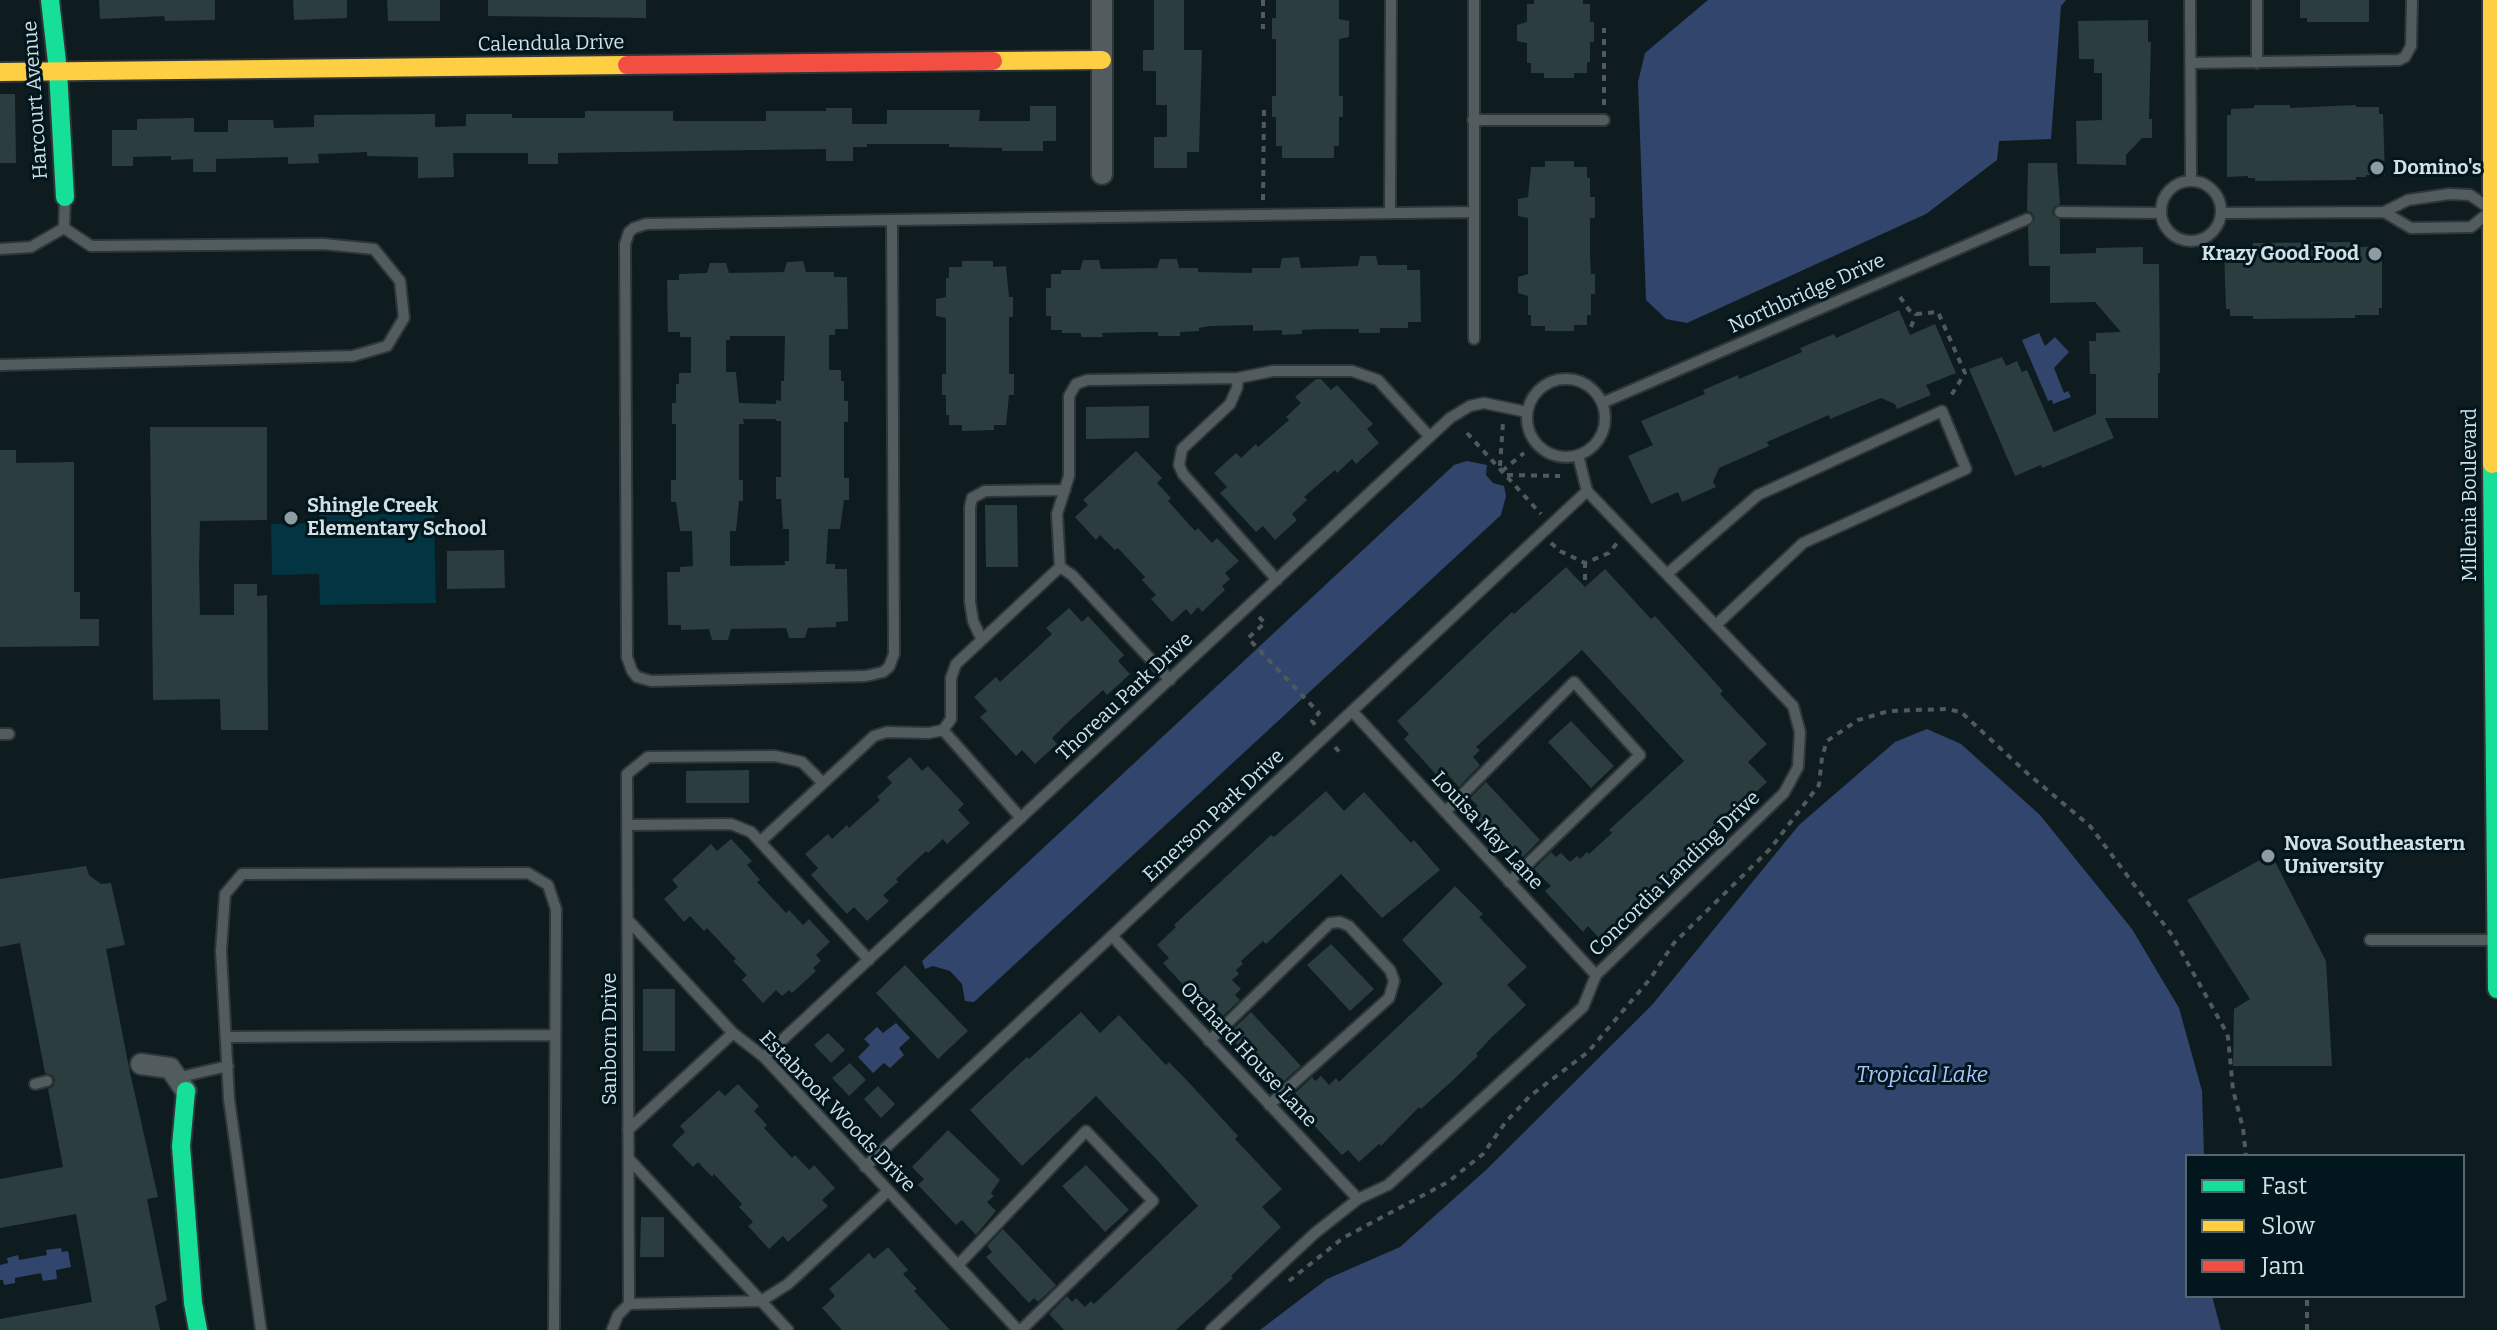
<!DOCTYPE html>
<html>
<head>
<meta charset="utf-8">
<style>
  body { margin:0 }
  #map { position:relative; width:2497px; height:1330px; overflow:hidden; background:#0f1c1f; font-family:Bitter,serif }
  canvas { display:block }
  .legend { position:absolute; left:2185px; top:1154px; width:280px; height:144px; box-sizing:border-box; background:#01161d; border:2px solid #55676d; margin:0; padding:10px 14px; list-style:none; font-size:24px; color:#d3e0e5 }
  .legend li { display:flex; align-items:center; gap:16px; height:40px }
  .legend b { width:40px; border:2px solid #55676d }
</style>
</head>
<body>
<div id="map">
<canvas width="2497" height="1330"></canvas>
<ul class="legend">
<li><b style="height:10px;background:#16e098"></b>Fast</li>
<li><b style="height:10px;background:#ffcf43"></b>Slow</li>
<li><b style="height:10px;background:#f24e42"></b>Jam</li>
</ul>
</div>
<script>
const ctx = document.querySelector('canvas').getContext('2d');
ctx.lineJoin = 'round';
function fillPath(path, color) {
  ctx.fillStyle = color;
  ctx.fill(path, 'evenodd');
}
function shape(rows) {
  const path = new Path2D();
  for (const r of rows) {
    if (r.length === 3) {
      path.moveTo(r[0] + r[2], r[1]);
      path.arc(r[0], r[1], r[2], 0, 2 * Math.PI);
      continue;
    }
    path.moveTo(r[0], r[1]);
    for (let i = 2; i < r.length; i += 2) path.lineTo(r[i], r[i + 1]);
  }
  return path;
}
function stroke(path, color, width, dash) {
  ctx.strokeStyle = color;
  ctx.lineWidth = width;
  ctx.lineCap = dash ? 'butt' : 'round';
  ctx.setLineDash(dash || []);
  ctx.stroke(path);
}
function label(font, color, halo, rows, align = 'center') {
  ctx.font = font + ' Bitter,serif';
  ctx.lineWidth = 6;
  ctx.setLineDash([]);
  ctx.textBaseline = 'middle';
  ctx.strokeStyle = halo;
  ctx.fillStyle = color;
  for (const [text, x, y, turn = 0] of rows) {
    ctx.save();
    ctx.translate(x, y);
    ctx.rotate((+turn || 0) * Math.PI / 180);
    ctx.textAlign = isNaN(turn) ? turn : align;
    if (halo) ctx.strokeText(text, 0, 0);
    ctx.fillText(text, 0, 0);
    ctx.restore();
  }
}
fillPath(shape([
  [434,513,436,603,320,605,319,574,272,575,271,524,318,523,319,515]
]), '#023441');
fillPath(shape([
  [1708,0,2066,0,2061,6,2051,139,1999,141,1997,160,1926,214,1687,323,1666,319,1646,300,1638,82,1645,53],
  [2039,333,2045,346,2055,337,2069,352,2054,368,2064,393,2068,391,2071,397,2053,404,2052,400,2048,401,2022,340],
  [1467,461,1487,465,1486,475,1493,483,1504,486,1506,496,1501,515,974,1002,965,1001,962,984,950,971,933,966,925,969,922,961,1454,465],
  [1927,729,1961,744,2040,815,2132,929,2179,1008,2202,1091,2204,1156,2187,1156,2187,1296,2212,1296,2221,1330,1260,1330,1327,1279,1400,1247,1487,1169,1652,1005,1799,825,1895,742],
  [896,1023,910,1038,899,1048,904,1055,890,1068,884,1063,873,1073,858,1057,870,1045,864,1039,877,1027,883,1033],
  [61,1248,62,1252,68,1251,71,1267,56,1270,57,1279,43,1281,41,1273,15,1278,15,1283,4,1285,3,1280,0,1280,0,1265,8,1263,7,1258,18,1255,19,1260,47,1255,46,1250]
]), '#32456c');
fillPath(shape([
  [99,0,215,0,215,20,165,21,164,16,100,19],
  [293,0,347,0,347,18,294,20],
  [387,0,440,0,440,21,388,21],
  [488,0,646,0,646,18,488,16],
  [1154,0,1184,0,1184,50,1202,50,1199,152,1187,152,1187,168,1154,168,1154,137,1167,137,1167,105,1156,105,1156,71,1143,71,1143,50,1154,50],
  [1276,0,1339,0,1339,19,1349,21,1349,37,1339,39,1339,96,1343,96,1343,117,1339,117,1339,146,1334,146,1334,158,1282,158,1282,146,1276,146,1276,117,1272,117,1272,96,1276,96,1276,39,1272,39,1272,18,1276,18],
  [1534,0,1583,0,1583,4,1590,4,1590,22,1594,22,1594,42,1590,42,1590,62,1587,62,1587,73,1574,73,1574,78,1544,78,1544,73,1531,73,1531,63,1527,63,1527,43,1517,41,1517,25,1527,22,1527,4,1534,4],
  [2300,0,2369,0,2369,22,2307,22,2307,18,2300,18],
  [2148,20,2148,42,2151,42,2149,119,2152,119,2152,138,2142,138,2126,155,2126,165,2077,164,2076,121,2102,120,2102,73,2094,73,2094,59,2079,59,2078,21],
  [0,94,15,94,16,163,0,163],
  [2254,105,2290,105,2290,108,2356,105,2356,107,2379,107,2379,114,2383,114,2385,175,2366,175,2366,177,2356,177,2356,180,2255,181,2255,178,2248,178,2248,176,2227,177,2227,115,2231,115,2231,109,2254,108],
  [1030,106,1056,106,1056,141,1043,141,1043,151,1002,151,1002,148,949,147,949,144,867,144,867,147,853,147,853,161,826,161,826,149,558,153,558,164,528,164,528,153,453,153,454,177,418,178,418,157,367,156,367,152,318,154,319,163,288,164,288,157,216,159,216,172,193,172,193,159,171,160,171,156,133,157,133,166,112,166,112,130,137,130,137,119,194,118,194,132,228,132,228,120,273,120,274,128,314,127,314,115,435,114,435,127,466,126,466,114,512,114,512,118,585,118,585,111,673,111,673,121,766,121,766,111,826,111,826,108,852,108,852,124,887,124,887,110,980,110,979,121,1030,121],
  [1545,161,1574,161,1574,167,1587,167,1587,178,1590,178,1590,197,1595,197,1595,218,1590,218,1590,256,1591,274,1595,274,1595,294,1591,294,1591,315,1587,315,1587,325,1574,325,1574,331,1545,331,1545,326,1531,326,1531,315,1528,315,1528,296,1518,293,1518,277,1528,274,1528,218,1518,216,1518,199,1528,197,1531,167,1545,167],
  [2028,163,2057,163,2060,204,2054,207,2052,213,2060,220,2060,254,2096,253,2096,248,2143,247,2143,264,2159,264,2160,373,2158,373,2158,418,2105,418,2114,438,2042,468,2041,465,2015,476,1969,369,2002,357,2006,366,2017,361,2022,372,2027,370,2054,432,2096,414,2096,374,2090,374,2089,341,2096,341,2096,333,2121,332,2095,302,2050,303,2050,266,2029,266,2028,227,2035,219,2032,213,2027,211],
  [2354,242,2354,245,2362,247,2382,246,2382,308,2379,308,2379,315,2355,315,2355,318,2253,319,2253,316,2230,316,2230,309,2226,309,2224,249,2243,248,2253,246,2253,243],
  [1360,256,1376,256,1378,265,1407,265,1407,270,1420,270,1421,322,1408,322,1408,328,1380,328,1380,333,1359,333,1359,329,1325,329,1302,330,1302,334,1282,335,1282,330,1253,331,1253,325,1210,326,1199,328,1199,331,1180,332,1180,336,1158,336,1158,332,1141,332,1102,333,1103,337,1081,337,1081,333,1062,333,1062,330,1051,330,1051,316,1046,316,1046,288,1051,288,1051,274,1061,274,1061,270,1080,270,1083,260,1099,260,1101,269,1157,268,1160,259,1177,259,1179,268,1198,268,1198,272,1252,273,1252,268,1280,268,1282,258,1299,257,1301,268,1358,266],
  [803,261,806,272,834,272,834,277,847,277,848,329,835,329,835,335,829,335,829,370,841,370,841,381,844,381,844,401,848,401,848,422,844,422,844,478,849,478,849,500,844,500,840,529,828,529,826,564,835,564,835,569,847,569,848,621,836,622,836,627,808,628,805,638,789,638,786,628,731,629,728,640,712,640,709,629,681,630,681,625,668,625,667,572,680,572,680,567,693,566,692,531,680,531,676,502,671,502,671,480,676,480,676,424,672,424,672,403,676,403,676,384,679,384,679,373,691,373,691,337,680,337,680,332,668,332,667,280,679,280,679,274,707,273,710,263,726,263,729,273,784,272,787,262],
  [730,336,785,336,784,381,781,381,781,401,776,400,776,404,739,403,736,372,726,372,726,340,730,340],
  [743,419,776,419,776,421,781,421,781,477,776,477,776,499,781,499,783,529,789,529,789,561,785,561,785,565,730,566,730,531,736,531,739,501,743,501,743,480,739,480,739,424,744,424],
  [962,261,993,261,993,267,1006,266,1009,297,1013,297,1013,317,1009,317,1009,374,1014,374,1014,395,1009,395,1006,425,994,425,994,430,962,431,962,425,949,425,949,415,946,415,946,395,942,395,942,374,946,374,946,318,936,316,936,299,946,297,946,278,949,278,949,267,962,267],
  [1899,310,1910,335,1935,324,1956,373,1926,385,1931,395,1897,409,1895,404,1881,398,1830,419,1829,415,1767,442,1769,446,1719,468,1713,482,1716,487,1682,502,1678,492,1651,504,1628,456,1653,445,1641,421,1705,394,1703,390,1738,375,1739,379,1802,352,1800,348,1834,334,1836,338],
  [1316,379,1321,379,1331,390,1337,385,1373,424,1367,429,1379,443,1356,464,1352,459,1337,473,1335,470,1304,497,1307,500,1292,514,1297,520,1275,540,1263,526,1256,532,1220,493,1227,487,1214,473,1236,453,1241,458,1256,444,1258,447,1289,420,1286,417,1301,403,1295,397],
  [1149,406,1149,438,1086,439,1086,407],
  [150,427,267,427,267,520,200,521,199,566,200,615,234,615,234,584,257,584,257,596,267,595,268,730,221,730,220,699,153,700],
  [0,450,16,450,16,463,74,462,74,592,80,592,80,619,99,619,99,646,0,647],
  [1136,451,1162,478,1157,483,1171,498,1168,501,1195,531,1198,528,1212,543,1217,538,1239,561,1225,573,1230,579,1222,586,1225,590,1202,612,1198,607,1191,615,1186,609,1172,622,1151,599,1156,595,1142,580,1145,577,1118,548,1115,550,1100,535,1096,540,1075,517,1088,505,1083,500],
  [985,505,1017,505,1018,567,986,567],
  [504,550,505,588,447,589,447,551],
  [1566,567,1585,587,1605,569,1651,619,1655,616,1723,691,1720,694,1767,744,1748,762,1767,782,1731,815,1716,830,1718,833,1692,857,1600,939,1588,926,1583,932,1545,891,1551,886,1534,869,1551,852,1556,857,1561,853,1570,862,1577,856,1580,859,1587,852,1589,854,1612,833,1609,830,1684,761,1582,650,1476,747,1480,750,1473,757,1480,765,1459,787,1447,774,1441,780,1404,739,1409,734,1397,721,1512,612,1514,614],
  [1069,608,1082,622,1088,616,1124,655,1118,661,1130,674,1107,695,1103,690,1066,724,1052,738,1057,744,1035,764,1022,750,1016,756,980,717,987,711,974,697,996,677,1000,682,1037,648,1052,634,1046,628],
  [1571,721,1614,766,1591,788,1548,742],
  [910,757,922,771,928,766,964,804,958,810,970,823,947,844,943,839,928,853,926,851,896,879,898,882,883,895,889,901,867,921,854,907,847,914,811,875,818,868,805,854,828,834,832,839,847,825,849,828,880,800,877,797,892,783,887,777],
  [749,770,749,803,686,803,686,771],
  [1486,782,1540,840,1523,857,1519,853,1514,858,1471,813,1478,806,1470,798],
  [1326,791,1344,811,1364,792,1411,843,1414,840,1440,870,1382,918,1341,874,1266,944,1263,941,1241,961,1243,964,1236,970,1239,974,1232,980,1241,989,1235,995,1240,1000,1223,1016,1206,997,1200,1003,1163,963,1169,958,1157,945,1176,927,1174,925,1271,835,1274,837],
  [731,839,752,861,747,865,760,880,757,882,786,913,789,910,803,925,809,919,830,942,816,955,821,961,813,968,816,971,792,993,789,990,782,996,776,990,763,1003,742,980,747,975,733,961,736,959,707,928,704,931,690,916,684,922,664,899,678,887,672,880,711,844,717,851],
  [2271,854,2326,961,2332,1066,2233,1066,2234,1009,2250,999,2187,900],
  [86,866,89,875,101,884,111,883,125,945,106,949,129,1068,158,1197,147,1199,167,1300,155,1306,160,1330,0,1330,0,1319,92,1302,76,1214,0,1228,0,1179,63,1167,48,1089,53,1086,55,1080,52,1075,45,1073,20,943,0,947,0,879],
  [1455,886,1483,914,1479,917,1527,967,1507,985,1526,1005,1491,1038,1476,1054,1478,1056,1452,1081,1421,1109,1419,1107,1381,1146,1379,1144,1359,1162,1348,1150,1342,1155,1304,1115,1310,1109,1295,1093,1312,1077,1315,1081,1321,1076,1329,1085,1336,1078,1339,1082,1443,984,1402,940],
  [1331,944,1374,989,1350,1011,1307,965],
  [905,965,968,1031,938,1059,876,993],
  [643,989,675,989,675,1051,643,1051],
  [1081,1012,1100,1033,1119,1015,1166,1065,1169,1062,1194,1088,1238,1136,1235,1139,1282,1189,1262,1207,1281,1227,1231,1276,1233,1278,1176,1330,1064,1330,1049,1314,1067,1296,1072,1302,1076,1298,1085,1307,1091,1301,1094,1304,1198,1206,1158,1161,1096,1096,1022,1166,970,1110,1027,1057,1029,1059],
  [1251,1012,1301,1066,1284,1081,1279,1077,1273,1082,1230,1037,1237,1031,1234,1028],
  [828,1033,845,1050,831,1063,814,1045],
  [850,1063,866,1080,849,1096,832,1078],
  [738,1084,759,1106,754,1111,767,1125,764,1128,792,1158,795,1155,809,1170,814,1165,835,1188,822,1200,828,1206,788,1242,783,1236,769,1249,748,1226,753,1222,739,1207,742,1204,714,1174,712,1177,698,1162,693,1167,672,1145,685,1132,680,1126,719,1090,725,1096],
  [878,1086,895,1104,881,1118,864,1099],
  [948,1130,1000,1180,991,1193,994,1196,987,1202,996,1211,976,1235,962,1220,956,1225,918,1185,924,1179,912,1167],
  [1086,1165,1129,1210,1105,1232,1062,1186],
  [641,1217,664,1217,664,1257,640,1257],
  [1003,1229,1056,1285,1038,1302,1034,1298,1029,1303,986,1257,992,1252,987,1246],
  [888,1247,908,1270,903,1274,917,1289,914,1291,950,1330,842,1330,822,1308,835,1296,829,1289,869,1253,874,1259]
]), '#2b3d3e');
const lane = shape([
  [1474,0,1474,339],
  [2190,0,2191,181],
  [2190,63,2399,60,2405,57,2411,46,2412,0],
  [2257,63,2257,0],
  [1473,120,1604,120],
  [2191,211,30],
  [2060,212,2161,213],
  [1390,213,1391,0],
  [2221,213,2384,212,2408,200,2449,194,2470,195,2492,210,2471,227,2411,228,2384,212],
  [892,220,894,654,889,667,883,672,866,676,651,681,637,677,632,671,627,657,625,244,629,232,634,228,646,224,892,220,1474,212],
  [64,228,65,199],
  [0,249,31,247,64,228],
  [0,365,353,356,387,346,404,318,400,281,374,249,323,244,91,246,64,228],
  [1238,378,1237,388,1230,404,1182,449,1179,465,1183,474,1277,580],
  [1566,418,39],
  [1602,403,2027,219],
  [1667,574,1758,495,1942,411,1966,469,1803,543,1716,625],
  [981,638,973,621,970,602,970,507,972,498,985,491,1065,490],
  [1170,680,1072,575,1060,567,1057,514,1069,476,1069,396,1076,384,1087,380,1238,378,1273,371,1352,371,1378,380,1429,436],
  [1352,711,1596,975],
  [0,734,9,734],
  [1445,812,1574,682,1640,755,1509,882],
  [1021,818,943,730,951,719,951,678,956,664,1060,567],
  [628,825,731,824,751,832,869,960],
  [761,841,874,736,887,732,929,733,943,730],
  [628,920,733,1033,764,1057,1018,1330],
  [1112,936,1358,1199],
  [2370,940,2494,940],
  [227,1037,555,1035],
  [1209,1041,1330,923,1340,922,1349,926,1390,970,1394,981,1389,998,1269,1105],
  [764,1057,1450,418,1470,406,1484,403,1527,412],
  [176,1078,228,1066],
  [35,1084,47,1081],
  [628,1130,733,1033],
  [629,1159,788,1330],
  [865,1167,1587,491],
  [958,1265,1086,1131,1153,1201,1021,1330],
  [629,1304,627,774,648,757,775,756,802,762,823,783],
  [261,1330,229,1099,221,951,225,894,242,874,528,873,548,885,556,909,554,1330],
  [612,1330,618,1315,629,1304,761,1301,788,1284,888,1191],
  [1211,1330,1315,1233,1358,1199,1388,1185,1583,1007,1596,975,1784,793,1798,767,1800,732,1793,706,1587,491,1578,455]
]);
const street = shape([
  [1102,0,1102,174],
  [141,1064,170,1068,186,1091]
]);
const fast = shape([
  [50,0,58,71,65,197],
  [2492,464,2497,989],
  [186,1091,181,1146,193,1303,198,1330]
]);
const slow = shape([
  [2492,0,2492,464],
  [993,61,1102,60],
  [0,72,627,65]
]);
const jam = shape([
  [627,65,993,61]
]);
stroke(lane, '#2e3639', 14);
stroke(street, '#2e3639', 24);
stroke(fast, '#2e3639', 22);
stroke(slow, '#2e3639', 22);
stroke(jam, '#2e3639', 22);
stroke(shape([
  [1263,0,1263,29],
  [1604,105,1604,28],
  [1263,200,1264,106],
  [1900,297,1909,310,1916,314,1938,312,1965,373,1949,399],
  [1911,327,1916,314],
  [1467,433,1541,514],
  [1500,466,1503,423],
  [1502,471,1524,453],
  [1507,475,1560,476],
  [1551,543,1560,551,1585,563,1609,553,1617,543],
  [1585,580,1585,563],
  [1259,617,1265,623,1248,638,1319,713,1312,721,1316,726],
  [1335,747,1343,756],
  [1289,1281,1343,1238,1448,1182,1483,1154,1505,1123,1530,1096,1588,1052,1650,979,1674,943,1770,849,1819,785,1822,757,1827,741,1858,720,1889,711,1946,709,1961,712,2027,773,2090,826,2172,935,2224,1028,2228,1037,2233,1090,2243,1128,2246,1156],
  [2307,1330,2307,1296]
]), '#50595c', 4, [6, 6]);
stroke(lane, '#525b5e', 10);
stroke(street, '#525b5e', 20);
stroke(fast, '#16e098', 18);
stroke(slow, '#ffcf43', 18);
stroke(jam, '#f24e42', 18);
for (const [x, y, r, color] of [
  [2377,168,8,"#8e9ba0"],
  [2375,254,8,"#8e9ba0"],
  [291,518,8,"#8e9ba0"],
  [2268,856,8,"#8e9ba0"]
]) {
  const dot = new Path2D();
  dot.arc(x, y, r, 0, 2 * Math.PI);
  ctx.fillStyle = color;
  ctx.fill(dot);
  stroke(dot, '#01161d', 3);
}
label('20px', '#d3e0e5', '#01161d', [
  ["Calendula Drive",551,44,-1],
  ["Harcourt Avenue",36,100,-94],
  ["Northbridge Drive",1807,294,-24],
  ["Millenia Boulevard",2470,495,-90],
  ["Thoreau Park Drive",1125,697,-43],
  ["Emerson Park Drive",1214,816,-43],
  ["Louisa May Lane",1487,831,47],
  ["Concordia Landing Drive",1675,874,-44],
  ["Sanborn Drive",610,1039,-90],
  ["Orchard House Lane",1248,1055,47],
  ["Estabrook Woods Drive",837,1112,46]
]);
label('bold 20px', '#d3e0e5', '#01161d', [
  ["Domino's",2393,168],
  ["Krazy Good Food",2359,254,"right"],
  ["Shingle Creek",307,506],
  ["Elementary School",307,529],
  ["Nova Southeastern",2284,844],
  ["University",2284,867]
], 'left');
label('italic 22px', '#aac5fe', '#01161d', [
  ["Tropical Lake",1922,1076]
]);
</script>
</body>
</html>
